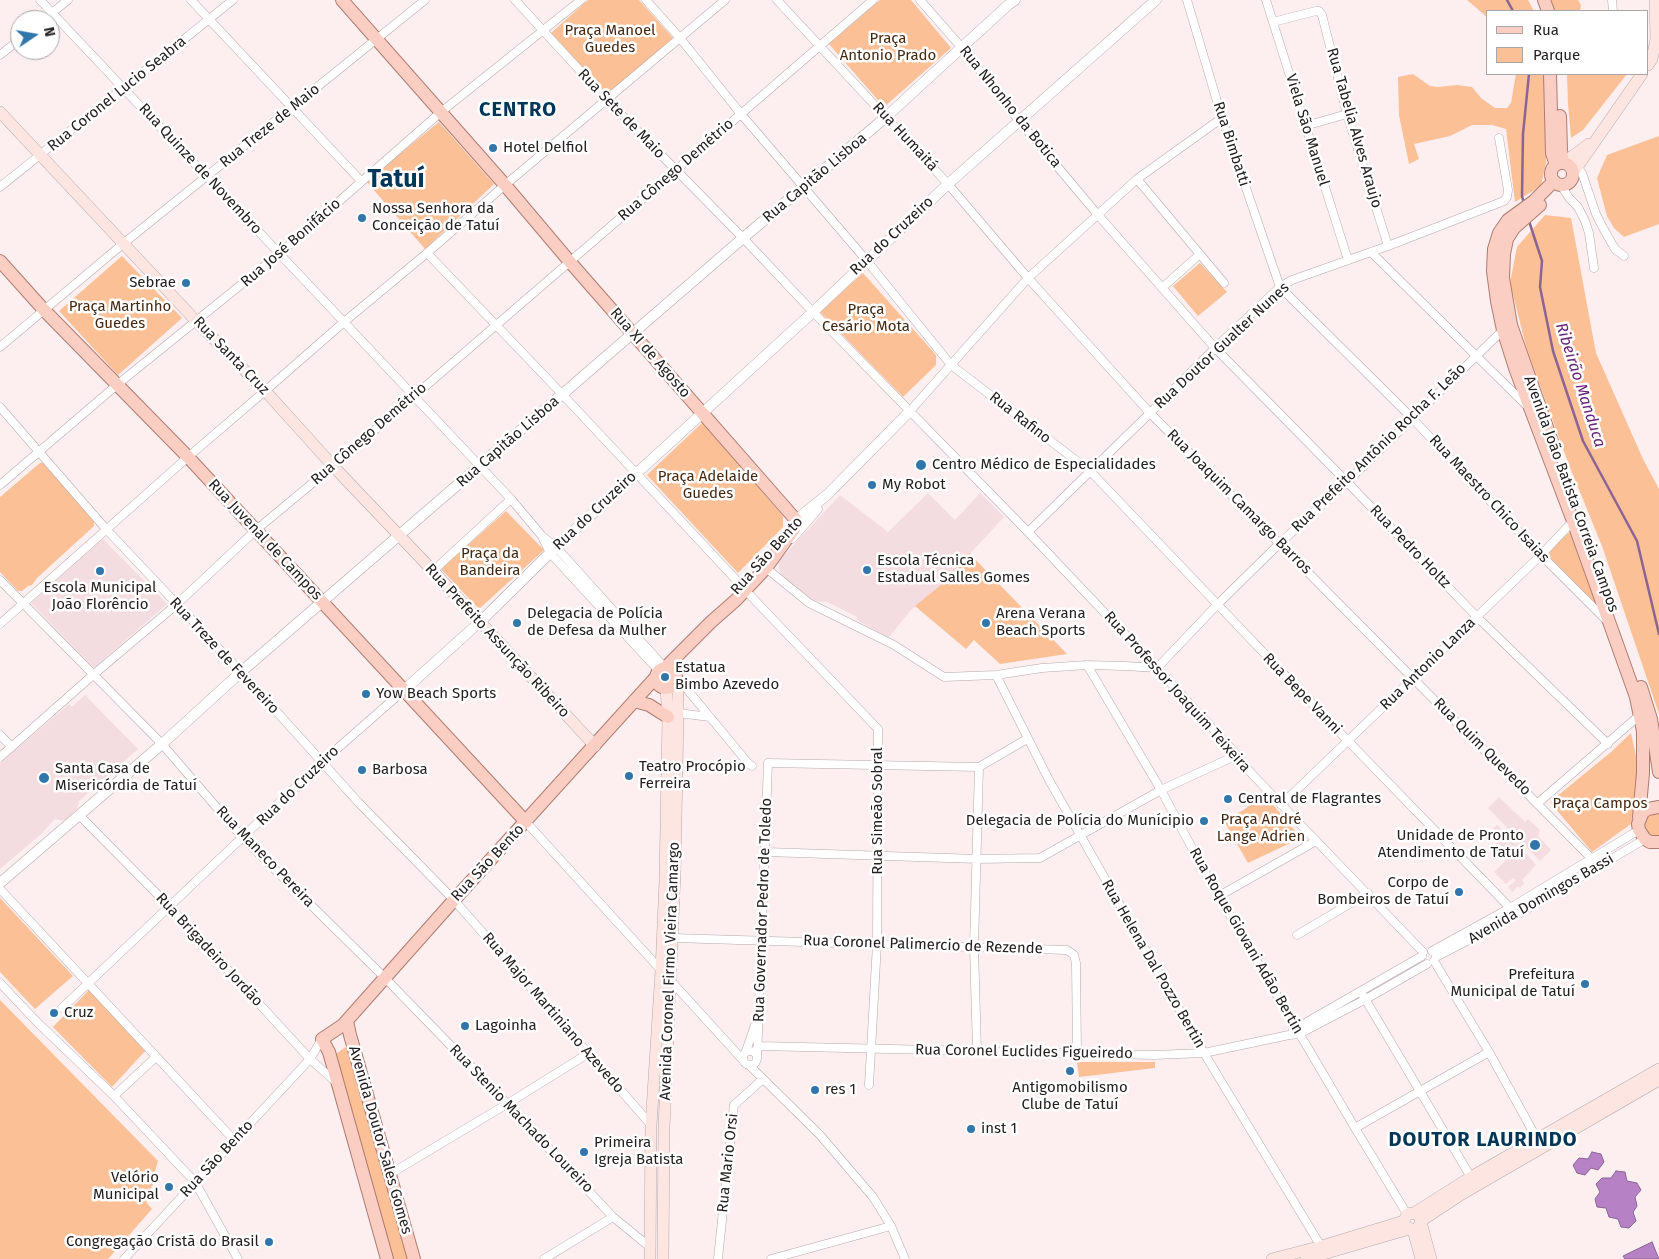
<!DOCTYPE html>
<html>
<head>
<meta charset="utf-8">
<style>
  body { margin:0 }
  #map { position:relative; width:1659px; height:1259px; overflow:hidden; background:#fdeef0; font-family:"Fira Sans",sans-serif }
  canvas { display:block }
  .legend { position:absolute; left:1486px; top:10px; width:162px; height:65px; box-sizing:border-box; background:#fff; border:1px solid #a8a6a6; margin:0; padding:6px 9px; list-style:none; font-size:15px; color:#252020 }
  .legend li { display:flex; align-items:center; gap:10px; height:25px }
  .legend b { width:25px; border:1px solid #a8a6a6 }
  .north { position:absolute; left:10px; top:10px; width:50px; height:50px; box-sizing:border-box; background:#fff; border:1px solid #a8a6a6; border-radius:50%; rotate:78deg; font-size:14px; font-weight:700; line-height:20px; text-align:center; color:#252020 }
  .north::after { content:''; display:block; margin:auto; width:18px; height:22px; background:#3076ab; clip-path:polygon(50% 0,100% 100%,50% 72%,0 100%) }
</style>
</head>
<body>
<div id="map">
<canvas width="1659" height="1259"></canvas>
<ul class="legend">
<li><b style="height:6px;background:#fbcec4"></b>Rua</li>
<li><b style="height:14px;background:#fbc096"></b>Parque</li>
</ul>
<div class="north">N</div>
</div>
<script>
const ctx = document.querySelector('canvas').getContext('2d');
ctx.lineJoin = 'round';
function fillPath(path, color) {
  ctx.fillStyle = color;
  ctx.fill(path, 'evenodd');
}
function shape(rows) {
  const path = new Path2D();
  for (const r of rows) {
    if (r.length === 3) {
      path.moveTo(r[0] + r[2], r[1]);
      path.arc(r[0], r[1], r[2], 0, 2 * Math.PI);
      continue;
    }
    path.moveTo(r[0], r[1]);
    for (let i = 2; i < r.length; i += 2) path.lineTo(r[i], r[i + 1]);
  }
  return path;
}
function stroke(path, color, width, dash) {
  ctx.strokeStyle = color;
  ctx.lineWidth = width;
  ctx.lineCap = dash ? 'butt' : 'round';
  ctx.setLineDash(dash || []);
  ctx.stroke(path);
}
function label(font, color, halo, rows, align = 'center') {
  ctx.font = font + ' "Fira Sans",sans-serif';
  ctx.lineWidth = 5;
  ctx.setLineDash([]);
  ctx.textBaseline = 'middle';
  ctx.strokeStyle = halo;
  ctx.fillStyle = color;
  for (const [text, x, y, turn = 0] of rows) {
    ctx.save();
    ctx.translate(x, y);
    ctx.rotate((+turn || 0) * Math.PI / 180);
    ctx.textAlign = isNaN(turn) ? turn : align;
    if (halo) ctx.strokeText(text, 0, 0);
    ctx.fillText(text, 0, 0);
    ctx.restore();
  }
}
fillPath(shape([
  [928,493,955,520,980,493,1004,517,942,584,911,610,888,638,857,620,857,617,827,602,811,601,781,576,778,562,840,495,888,532],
  [102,538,167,604,94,668,31,603],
  [85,695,138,749,79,801,77,809,64,821,55,819,40,835,0,869,0,763,69,704,72,707],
  [1499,797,1525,822,1528,819,1540,830,1538,836,1551,850,1540,861,1523,844,1520,846,1536,865,1522,880,1524,884,1520,888,1518,886,1513,892,1508,887,1516,880,1513,878,1506,884,1494,872,1509,857,1487,834,1497,825,1516,844,1520,841,1488,808]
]), '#f4dde0');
fillPath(shape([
  [588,0,639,0,673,38,607,95,551,33],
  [880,0,911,0,951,48,884,107,829,44],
  [1467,0,1528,0,1534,11,1488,11,1488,18],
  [1550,0,1578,0,1581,5,1580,11,1554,11],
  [1413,74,1430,86,1438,87,1457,85,1472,87,1481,98,1495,108,1507,108,1511,103,1516,74,1545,74,1547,136,1546,163,1541,186,1515,202,1506,129,1492,125,1472,125,1450,136,1414,144,1419,159,1409,164,1399,115,1398,77],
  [1567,74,1627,74,1583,130,1571,138,1568,104],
  [439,122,494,184,425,249,366,181],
  [1659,136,1659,224,1624,237,1614,228,1607,216,1597,178,1607,155],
  [1545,215,1571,218,1596,353,1643,459,1659,489,1659,714,1602,546,1569,465,1527,350,1510,283,1517,247],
  [122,256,182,318,118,375,59,311],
  [1200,263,1227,292,1198,316,1173,286],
  [863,273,936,355,936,365,903,397,820,312],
  [703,422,783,516,783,527,738,573,647,475],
  [40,463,46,463,94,520,94,526,37,578,32,585,28,586,22,591,18,591,0,572,0,497],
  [506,511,544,550,479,609,441,569],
  [1571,532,1596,604,1594,604,1551,559,1549,555,1550,550,1567,534],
  [969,553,1067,654,1000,664,974,640,966,649,915,606,942,584],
  [1631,733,1637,761,1639,786,1631,824,1592,852,1550,802,1611,752],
  [1263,793,1301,838,1248,863,1224,821,1245,809],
  [1659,813,1659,835,1649,835,1646,832,1643,821,1647,815],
  [0,898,73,976,35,1009,0,972],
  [89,990,146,1050,112,1087,53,1027],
  [0,1000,158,1161,155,1171,160,1176,151,1187,155,1193,146,1202,152,1209,108,1259,0,1259],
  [347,1046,408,1259,391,1259,333,1056],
  [1077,1062,1155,1062,1155,1068,1079,1077]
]), '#fbc096');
const water = shape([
  [1592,1152,1601,1154,1604,1162,1598,1170,1591,1168,1585,1175,1577,1173,1573,1165,1579,1158,1588,1159,1592,1152],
  [1616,1171,1625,1172,1627,1181,1637,1183,1641,1190,1635,1197,1637,1206,1633,1212,1636,1221,1629,1228,1621,1227,1618,1219,1609,1217,1606,1208,1597,1207,1595,1199,1600,1192,1596,1184,1602,1178,1611,1178,1616,1171],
  [1652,1242,1659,1259,1625,1259,1623,1256,1652,1242]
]);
fillPath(water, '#b781c6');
stroke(water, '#8b6494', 1);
stroke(shape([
  [1507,0,1513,11],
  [1524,204,1522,196,1523,134,1529,74],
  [1529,221,1542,261,1540,287,1553,351,1583,441,1637,541,1659,634]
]), '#8b6494', 2.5);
const minor = shape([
  [40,0,511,499,542,536,556,547,665,668],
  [191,0,361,181],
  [515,0,607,100,743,238,813,312,1028,532,1157,668,1237,755,1251,773,1423,952],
  [646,0,680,38,741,114,867,261,951,365,1090,471,1348,741,1517,915],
  [777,0,948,184,1028,278,1150,413,1592,859],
  [920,0,962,48,1020,122,1098,215,1215,348,1347,482,1477,617,1608,744],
  [1187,0,1222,118,1280,287,1411,417,1541,555,1606,620],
  [1266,0,1348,260],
  [1612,0,1613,11],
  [43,20,68,0],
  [1273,22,1316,11,1319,11,1322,15,1347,114,1388,246],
  [0,55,20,39],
  [1305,126,1347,114],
  [1577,166,1582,173,1596,214,1603,228,1615,249,1624,256],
  [1137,179,1224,283],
  [1561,185,1569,198,1578,207,1585,221,1589,233,1594,268],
  [0,187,233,0],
  [1371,252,1526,405],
  [427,253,562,394,741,585],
  [1162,288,1200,254],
  [0,347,124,243,425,0],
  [0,407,106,529,241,672,358,802,454,900,652,1126],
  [910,411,1028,278,1137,179,1222,118],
  [0,485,118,384,279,254,441,112,581,0],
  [1028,532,1150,413,1215,348,1280,287,1292,280,1388,246,1504,201,1507,197,1508,190,1499,138],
  [542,536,550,553,659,671],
  [766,568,809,603,894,645,944,677,996,675,1042,668,1087,665,1125,666,1157,668,1217,605,1280,543,1347,482,1503,330],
  [433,571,511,499],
  [0,580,162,744,243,838,385,978,497,1093,613,1217,651,1248],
  [745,590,878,729,877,944,869,1085],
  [0,624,188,457,265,391,344,322,427,253,505,185,725,0],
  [1087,665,1161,790,1208,878,1355,1128,1407,1214],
  [996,675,1049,780,1204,1053,1322,1248],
  [676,676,748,763,752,766],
  [675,714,678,713,710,717],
  [0,735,12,747],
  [0,757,93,675,176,605,256,530,333,466,873,0],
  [979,767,1027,739],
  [1538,803,1641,714],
  [1281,805,1541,555,1573,521],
  [79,815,170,907,310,1059,337,1083],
  [526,822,742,1059],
  [766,852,978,859,1040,858,1161,790,1237,755],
  [0,889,234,1140],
  [1219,896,1316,841],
  [1297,935,1368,893],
  [673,938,1067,950,1074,955,1076,963,1077,1053],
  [1432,951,1510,908,1639,830],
  [1436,957,1517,915,1645,839],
  [1434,961,1489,1052,1537,1139],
  [0,983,36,1021,114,1096,195,1182,238,1259],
  [1361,992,1472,1179],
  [62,1008,322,762,403,691],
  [1293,1030,1422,956],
  [758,1046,1154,1055,1204,1053,1289,1035,1299,1034,1366,999,1427,964],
  [750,1058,7],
  [746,1051,756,1022],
  [977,1051,974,947,979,767],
  [757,1058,768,763,979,767],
  [749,1065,820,1135,873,1197,891,1226,905,1259],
  [114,1096,156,1057],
  [1355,1128,1489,1052],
  [390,1174,507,1104,589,1053],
  [124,1259,310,1059,322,1039],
  [544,1259,613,1217],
  [718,1259,734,1105,763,1079],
  [771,1259,891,1226]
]);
const tertiary = shape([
  [796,520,828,494,910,411],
  [792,538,817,509],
  [403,691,482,620,556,547,813,312,948,184,1156,0],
  [0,883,162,744,241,672,743,238,886,117,1008,5,1015,0]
]);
const secondary = shape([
  [1648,65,1652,59,1656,39,1655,0],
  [0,112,197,322,269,395,333,466,433,571,595,746],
  [1563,163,1589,144],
  [1573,173,1642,74],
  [1414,1213,1420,1217,1421,1222,1417,1229,1413,1230,1405,1226,1404,1221,1407,1214,1414,1213,1471,1177,1659,1069],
  [1421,1221,1462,1194,1659,1080],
  [1421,1222,1431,1259],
  [1413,1230,1421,1259],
  [650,1259,651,1125,661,971,665,880,668,717,666,688],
  [663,1259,664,1128,675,872,678,713,678,692,674,684],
  [1272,1259,1322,1246,1404,1221],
  [1306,1259,1409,1229]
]);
const primary = shape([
  [342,0,505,185,570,262,796,520],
  [1544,0,1548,11],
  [1550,74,1552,153,1556,165],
  [1560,116,1561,150,1563,163],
  [1562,174,11],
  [1554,181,1534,201,1508,220,1499,233,1494,249,1493,271,1497,301,1503,330,1515,368,1573,521,1636,697,1643,731,1643,773,1639,817],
  [1540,205,1514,228,1507,239,1504,254,1503,278,1511,325,1554,447],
  [0,261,44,310,188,457,526,822],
  [665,668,711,622,736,600,766,568,794,529,796,520],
  [666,678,10],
  [1641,687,1651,719,1659,772],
  [634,701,649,705,668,717],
  [1659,807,1648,809,1643,812,1638,824,1639,830,1645,839,1650,842,1659,842],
  [347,1021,350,1035,414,1259],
  [387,1259,329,1052,322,1039,343,1025,454,900,656,677]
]);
stroke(minor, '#b6a8aa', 9);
stroke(tertiary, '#b6a8aa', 11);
stroke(secondary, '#b6a8aa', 12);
stroke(primary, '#af7c71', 14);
stroke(minor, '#fff', 8);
stroke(tertiary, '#fff', 10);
stroke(secondary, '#fde6e2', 11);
stroke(primary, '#fbcec4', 12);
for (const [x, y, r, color] of [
  [493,148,5,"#3076ab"],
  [362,218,5,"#3076ab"],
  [186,283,5,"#3076ab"],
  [921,465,6,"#3076ab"],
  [872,485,5,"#3076ab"],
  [867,570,5,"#3076ab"],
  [100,571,5,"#3076ab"],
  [517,623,5,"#3076ab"],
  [986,623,5,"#3076ab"],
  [665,677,5,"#3076ab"],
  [366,694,5,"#3076ab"],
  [362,770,5,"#3076ab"],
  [629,776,5,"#3076ab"],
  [44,778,6,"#3076ab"],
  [1228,799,5,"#3076ab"],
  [1204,821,5,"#3076ab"],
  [1535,845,6,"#3076ab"],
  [1459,892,5,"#3076ab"],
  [1585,984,5,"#3076ab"],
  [54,1013,5,"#3076ab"],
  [465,1026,5,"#3076ab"],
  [1070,1071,5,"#3076ab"],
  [815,1090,5,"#3076ab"],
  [971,1129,5,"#3076ab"],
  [584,1152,5,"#3076ab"],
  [169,1187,5,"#3076ab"],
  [269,1242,5,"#3076ab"]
]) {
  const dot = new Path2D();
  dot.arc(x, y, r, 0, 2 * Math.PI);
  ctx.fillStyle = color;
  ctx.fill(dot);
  stroke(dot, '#fff', 2);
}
label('15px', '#462810', '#fff', [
  ["Praça Manoel",610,31],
  ["Guedes",610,48],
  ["Praça",888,39],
  ["Antonio Prado",888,56],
  ["Praça Martinho",120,307],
  ["Guedes",120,324],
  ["Praça",866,310],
  ["Cesário Mota",866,327],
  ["Praça Adelaide",708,477],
  ["Guedes",708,494],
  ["Praça da",490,554],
  ["Bandeira",490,571],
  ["Praça Campos",1600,804],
  ["Praça André",1261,820],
  ["Lange Adrien",1261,837]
]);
label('15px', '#252020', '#fff', [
  ["Rua Coronel Lucio Seabra",117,94,-39],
  ["Rua Nhonho da Botica",1010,107,51],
  ["Rua Sete de Maio",621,114,46],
  ["Rua Treze de Maio",270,126,-39],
  ["Rua Tabelia Alves Araujo",1354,128,74],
  ["Viela São Manuel",1307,130,73],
  ["Rua Humaitá",905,137,47],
  ["Rua Bimbatti",1231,144,72],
  ["Rua Quinze de Novembro",200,169,47],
  ["Rua Cônego Demétrio",676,170,-41],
  ["Rua Capitão Lisboa",815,178,-40],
  ["Rua do Cruzeiro",892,236,-43],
  ["Rua José Bonifácio",291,243,-41],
  ["Rua Doutor Gualter Nunes",1222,346,-43],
  ["Rua XI de Agosto",650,353,49],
  ["Rua Santa Cruz",231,356,46],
  ["Rua Rafino",1020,418,38],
  ["Rua Cônego Demétrio",369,434,-41],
  ["Rua Capitão Lisboa",508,442,-41],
  ["Rua Prefeito Antônio Rocha F. Leão",1379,448,-44],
  ["Avenida João Batista Correia Campos",1571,494,70],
  ["Rua Maestro Chico Isaias",1489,499,47],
  ["Rua Joaquim Camargo Barros",1239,502,45],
  ["Rua do Cruzeiro",595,511,-43],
  ["Rua Juvenal de Campos",265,540,47],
  ["Rua Pedro Holtz",1410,547,46],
  ["Rua São Bento",767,556,-48],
  ["Rua Prefeito Assunção Ribeiro",497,641,47],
  ["Rua Treze de Fevereiro",224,656,47],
  ["Rua Antonio Lanza",1428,664,-44],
  ["Rua Professor Joaquim Teixeira",1177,692,48],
  ["Rua Bepe Vanni",1302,694,46],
  ["Rua Quim Quevedo",1482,747,45],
  ["Rua do Cruzeiro",298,786,-44],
  ["Rua Simeão Sobral",878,811,-90],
  ["Rua Maneco Pereira",265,857,46],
  ["Rua São Bento",488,863,-47],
  ["Avenida Domingos Bassi",1541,899,-30],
  ["Rua Governador Pedro de Toledo",763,910,-88],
  ["Rua Roque Giovani Adão Bertin",1246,941,60],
  ["Rua Coronel Palimercio de Rezende",923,945,2],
  ["Rua Brigadeiro Jordão",209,950,47],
  ["Rua Helena Dal Pozzo Bertin",1153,964,60],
  ["Avenida Coronel Firmo Vieira Camargo",670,971,-88],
  ["Rua Major Martiniano Azevedo",553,1013,49],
  ["Rua Coronel Euclides Figueiredo",1024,1052,1],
  ["Rua Stenio Machado Loureiro",521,1119,46],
  ["Avenida Doutor Sales Gomes",380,1140,74],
  ["Rua São Bento",217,1159,-47],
  ["Rua Mario Orsi",728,1163,-84]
]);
label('15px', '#252020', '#fff', [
  ["Hotel Delfiol",503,148],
  ["Nossa Senhora da",372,209],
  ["Conceição de Tatuí",372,226],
  ["Sebrae",176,283,"right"],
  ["Centro Médico de Especialidades",932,465],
  ["My Robot",882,485],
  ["Escola Técnica",877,561],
  ["Estadual Salles Gomes",877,578],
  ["Escola Municipal",100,588,"center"],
  ["João Florêncio",100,605,"center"],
  ["Delegacia de Polícia",527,614],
  ["de Defesa da Mulher",527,631],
  ["Arena Verana",996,614],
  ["Beach Sports",996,631],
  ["Estatua",675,668],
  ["Bimbo Azevedo",675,685],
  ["Yow Beach Sports",376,694],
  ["Teatro Procópio",639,767],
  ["Ferreira",639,784],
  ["Santa Casa de",55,769],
  ["Misericórdia de Tatuí",55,786],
  ["Barbosa",372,770],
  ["Central de Flagrantes",1238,799],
  ["Delegacia de Polícia do Munícipio",1194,821,"right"],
  ["Unidade de Pronto",1524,836,"right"],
  ["Atendimento de Tatuí",1524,853,"right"],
  ["Corpo de",1449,883,"right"],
  ["Bombeiros de Tatuí",1449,900,"right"],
  ["Prefeitura",1575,975,"right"],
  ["Municipal de Tatuí",1575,992,"right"],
  ["Cruz",64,1013],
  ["Lagoinha",475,1026],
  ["Antigomobilismo",1070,1088,"center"],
  ["Clube de Tatuí",1070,1105,"center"],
  ["res 1",825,1090],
  ["inst 1",981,1129],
  ["Primeira",594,1143],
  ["Igreja Batista",594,1160],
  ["Velório",159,1178,"right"],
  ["Municipal",159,1195,"right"],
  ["Congregação Cristã do Brasil",259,1242,"right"]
], 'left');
label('italic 16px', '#662578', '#fff', [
  ["Ribeirão Manduca",1580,385,72]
]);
ctx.letterSpacing = '1px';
label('bold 20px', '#003658', '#fff', [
  ["CENTRO",518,110],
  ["DOUTOR LAURINDO",1483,1140]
]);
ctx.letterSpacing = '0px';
label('bold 25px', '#003658', '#fff', [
  ["Tatuí",396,180]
]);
</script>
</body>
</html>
